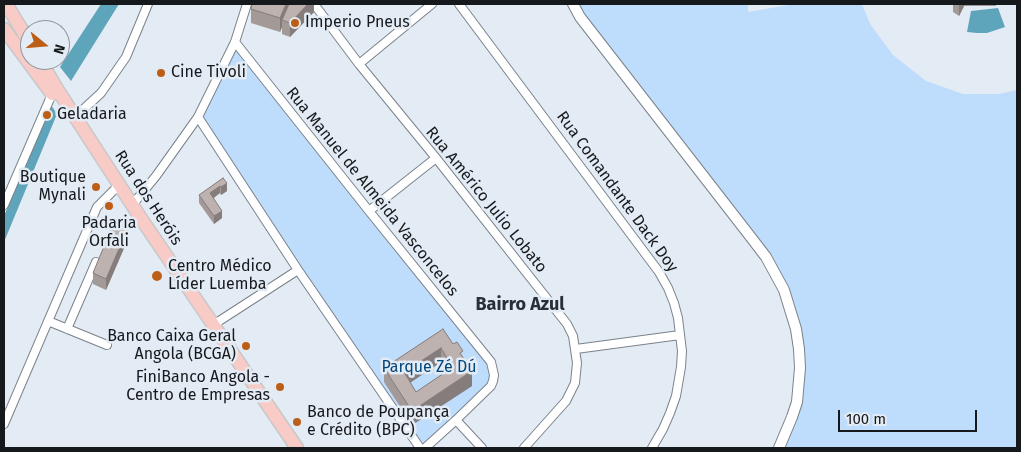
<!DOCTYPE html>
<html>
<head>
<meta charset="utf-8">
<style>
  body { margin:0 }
  #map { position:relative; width:1021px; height:452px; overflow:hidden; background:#e3ebf4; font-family:"Fira Sans",sans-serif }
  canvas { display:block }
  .frame { position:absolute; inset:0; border:5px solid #16191c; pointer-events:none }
  .north { position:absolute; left:20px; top:20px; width:50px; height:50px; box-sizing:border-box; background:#e3ebf4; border:1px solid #91979e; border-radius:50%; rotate:107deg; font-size:14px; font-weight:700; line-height:20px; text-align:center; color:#16191c }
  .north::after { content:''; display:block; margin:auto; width:18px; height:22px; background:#bd5e17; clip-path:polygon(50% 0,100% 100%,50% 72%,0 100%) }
  .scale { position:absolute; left:838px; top:410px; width:139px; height:22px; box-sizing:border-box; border:2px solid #16191c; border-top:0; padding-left:6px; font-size:15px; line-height:18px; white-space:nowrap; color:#16191c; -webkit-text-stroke:4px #e3ebf4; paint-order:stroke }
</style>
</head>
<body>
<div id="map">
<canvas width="1021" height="452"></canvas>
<div class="frame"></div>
<div class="north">N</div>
<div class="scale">100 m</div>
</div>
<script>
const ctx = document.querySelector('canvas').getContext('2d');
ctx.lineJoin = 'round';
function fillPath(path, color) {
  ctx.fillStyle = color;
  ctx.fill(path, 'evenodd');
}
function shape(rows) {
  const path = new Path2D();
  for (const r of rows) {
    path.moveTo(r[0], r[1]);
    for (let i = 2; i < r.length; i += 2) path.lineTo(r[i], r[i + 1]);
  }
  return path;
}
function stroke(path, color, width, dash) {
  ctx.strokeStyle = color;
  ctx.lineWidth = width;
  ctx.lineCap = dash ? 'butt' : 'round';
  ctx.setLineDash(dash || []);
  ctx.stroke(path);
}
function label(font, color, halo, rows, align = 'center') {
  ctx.font = font + ' "Fira Sans",sans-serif';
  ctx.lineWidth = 5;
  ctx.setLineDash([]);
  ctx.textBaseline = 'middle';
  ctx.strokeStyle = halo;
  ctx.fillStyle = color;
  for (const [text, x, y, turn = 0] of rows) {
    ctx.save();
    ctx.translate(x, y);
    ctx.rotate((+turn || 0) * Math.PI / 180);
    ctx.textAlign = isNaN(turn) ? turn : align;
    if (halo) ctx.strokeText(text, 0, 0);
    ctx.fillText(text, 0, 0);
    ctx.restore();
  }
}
fillPath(shape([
  [573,4,748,4,748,12,794,4,862,4,870,24,893,55,926,81,963,94,999,94,1017,90,1017,448,779,448,792,417,799,349,776,274],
  [235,42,485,354,493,381,425,448,198,117]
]), '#bedcfb');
fillPath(shape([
  [101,4,119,4,71,81,60,67],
  [998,8,1005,27,987,33,977,33,967,32,971,11],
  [51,105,57,114,4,242,4,216]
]), '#5ea5bc');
const minor = shape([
  [314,4,359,64,436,158,567,324,573,336,577,363,575,383,566,401,524,448],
  [459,4,659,272,668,288,674,303,678,318,682,351,681,367,676,396,670,413,663,429,652,448],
  [235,42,369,211,491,362,494,375,493,381,491,386,456,420,425,448],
  [359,64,432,4],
  [75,117,101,93,126,57,148,4],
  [198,117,298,270,420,448],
  [133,204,156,176,198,117,235,42,247,4],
  [4,205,52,94],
  [369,211,436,158],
  [48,321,107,345],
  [213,325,298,270],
  [67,329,96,262],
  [576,349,680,335],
  [456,420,482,448],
  [4,424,97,207,115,189]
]);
const tertiary = shape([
  [573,4,580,17,753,240,766,257,784,290,796,329,799,349,800,368,797,402,792,417,779,448]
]);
const primary = shape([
  [6,4,30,43],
  [4,29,52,94],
  [40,60,57,89,142,220,297,448]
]);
stroke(minor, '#7b828a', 10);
stroke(tertiary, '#7b828a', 12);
stroke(primary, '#c7c8c9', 15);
stroke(minor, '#fff', 8);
stroke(tertiary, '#fff', 10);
stroke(primary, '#f9cbc7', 12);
fillPath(shape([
  [314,4,314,12,290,37,282,34,282,27,280,32,251,23,251,9],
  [953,4,996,4,996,6,964,6,959,16,953,12],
  [223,178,227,191,221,195,220,193,214,198,222,218,214,224,199,203,199,195],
  [128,239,106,290,93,284,93,273],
  [453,344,463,357,472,386,412,425,384,382,384,368],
  [441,362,447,372,416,392,410,382]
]), '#a39997');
fillPath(shape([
  [286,4,291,4,282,20,282,27,280,32,280,18],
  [308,4,314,4,314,12,290,37,290,23],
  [959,4,964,4,964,6,959,16],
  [227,183,227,191,221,195,221,187],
  [220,186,220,193,210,200,210,193],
  [222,211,222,218,214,224,214,216],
  [128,228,128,239,106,290,106,279],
  [441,348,441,362,404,387,404,372],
  [472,371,472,386,412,425,412,411]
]), '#857d7b');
const building = shape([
  [252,4,286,4,280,18,251,9,252,4],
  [289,4,308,4,290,23,282,20,289,4],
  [223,178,227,183,221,187,220,186,210,193,222,211,214,216,199,195,223,178],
  [114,222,128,228,106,279,93,273,114,222],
  [443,329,453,344,457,342,463,351,460,353,472,371,412,411,384,368,443,329],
  [441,348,453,367,416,392,404,372,441,348]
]);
fillPath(building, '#beb2b0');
stroke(building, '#857d7b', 1);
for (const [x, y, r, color] of [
  [295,23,5,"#bd5e17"],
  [161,73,5,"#bd5e17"],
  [47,115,5,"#bd5e17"],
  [96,187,5,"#bd5e17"],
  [109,206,5,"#bd5e17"],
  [157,276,6,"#bd5e17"],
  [246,346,5,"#bd5e17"],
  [280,387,5,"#bd5e17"],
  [297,422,5,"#bd5e17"]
]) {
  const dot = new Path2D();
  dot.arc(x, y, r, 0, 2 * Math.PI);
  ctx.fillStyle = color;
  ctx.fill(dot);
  stroke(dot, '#e3ebf4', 2);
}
label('16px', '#16191c', '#e3ebf4', [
  ["Imperio Pneus",305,23],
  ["Cine Tivoli",171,73],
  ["Geladaria",57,115],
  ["Boutique",86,178,"right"],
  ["Mynali",86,196,"right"],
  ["Padaria",109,224,"center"],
  ["Orfali",109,242,"center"],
  ["Centro Médico",168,267],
  ["Líder Luemba",168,285],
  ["Banco Caixa Geral",236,337,"right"],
  ["Angola (BCGA)",236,355,"right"],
  ["FiniBanco Angola -",270,378,"right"],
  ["Centro de Empresas",270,396,"right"],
  ["Banco de Poupança",307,413],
  ["e Crédito (BPC)",307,431]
], 'left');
label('16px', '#16191c', '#e3ebf4', [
  ["Rua Manuel de Almeida Vasconcelos",372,192,51],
  ["Rua Comandante Dack Doy",617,192,54],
  ["Rua dos Heróis",148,198,57],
  ["Rua Américo Julio Lobato",486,200,51]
]);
label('16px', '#03467c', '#e3ebf4', [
  ["Parque Zé Dú",429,368]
]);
label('bold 18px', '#292f36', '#e3ebf4', [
  ["Bairro Azul",520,305]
]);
</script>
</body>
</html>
